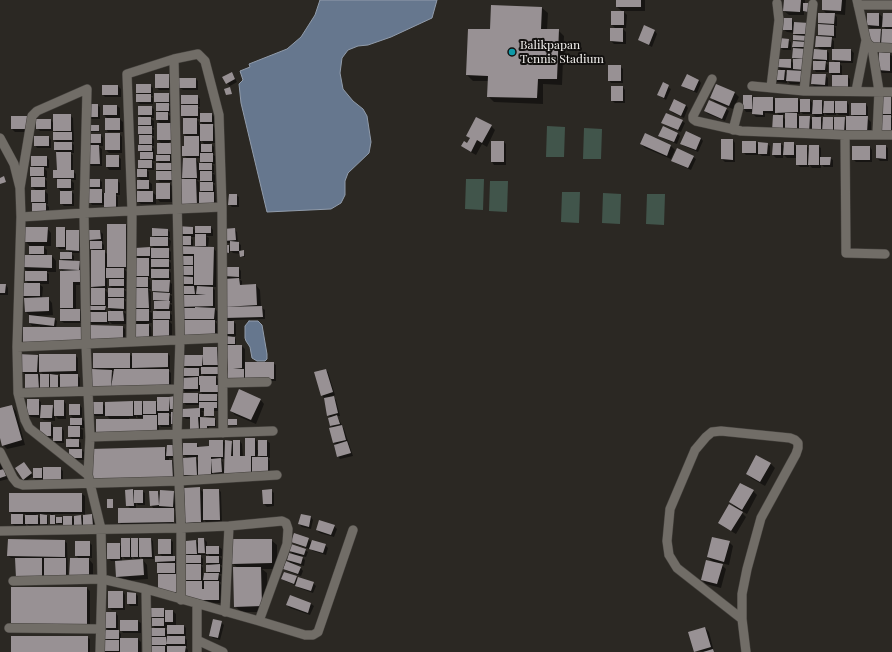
<!DOCTYPE html>
<html>
<head>
<meta charset="utf-8">
<style>
  body { margin:0 }
  canvas { display:block; background:#2b2823 }
</style>
</head>
<body>
<canvas width="892" height="652"></canvas>
<script>
const ctx = document.querySelector('canvas').getContext('2d');
ctx.lineJoin = 'round';
function fillPath(path, color) {
  ctx.fillStyle = color;
  ctx.fill(path, 'evenodd');
}
function shape(rows) {
  const path = new Path2D();
  for (const r of rows) {
    path.moveTo(r[0], r[1]);
    for (let i = 2; i < r.length; i += 2) path.lineTo(r[i], r[i + 1]);
  }
  return path;
}
function stroke(path, color, width, dash) {
  ctx.strokeStyle = color;
  ctx.lineWidth = width;
  ctx.lineCap = dash ? 'butt' : 'round';
  ctx.setLineDash(dash || []);
  ctx.stroke(path);
}
function label(font, color, halo, rows, align = 'center') {
  ctx.font = font + ' "Playfair Display",serif';
  ctx.lineWidth = 4;
  ctx.setLineDash([]);
  ctx.textBaseline = 'middle';
  ctx.strokeStyle = halo;
  ctx.fillStyle = color;
  for (const [text, x, y, turn = 0] of rows) {
    ctx.save();
    ctx.translate(x, y);
    ctx.rotate((+turn || 0) * Math.PI / 180);
    ctx.textAlign = isNaN(turn) ? turn : align;
    if (halo) ctx.strokeText(text, 0, 0);
    ctx.fillText(text, 0, 0);
    ctx.restore();
  }
}
fillPath(shape([
  [547,126,565,127,564,157,546,157],
  [584,128,602,129,601,159,583,159],
  [466,179,484,179,483,210,465,209],
  [490,181,508,181,507,212,489,211],
  [562,192,580,192,579,223,561,222],
  [603,193,621,194,620,224,602,223],
  [647,194,665,194,664,225,646,224]
]), '#41554b');
const water = shape([
  [320,0,437,0,432,18,391,37,368,45,358,46,348,50,342,58,340,73,343,89,353,101,363,109,367,116,371,142,369,153,348,173,345,181,345,195,341,203,331,209,267,212,241,103,239,84,243,80,240,71,250,67,249,64,287,49,301,37,315,15,320,0],
  [249,321,258,321,262,325,267,354,267,359,265,361,257,361,252,358,250,347,246,341,245,338,245,326,249,321]
]);
fillPath(water, '#66778e');
stroke(water, '#919cab', 1);
fillPath(shape([
  [617,0,645,0,645,11,623,11,627,15,626,28,622,28,626,32,626,44,614,44,611,41,616,29,612,25,612,12,623,12,617,7],
  [785,0,805,0,805,4,809,5,809,12,804,12,804,15,789,15,784,11],
  [823,0,846,0,845,15,834,14,837,17,837,26,834,26,836,28,836,38,831,38,834,41,834,50,851,50,854,53,853,63,839,63,842,66,842,76,847,76,850,79,850,92,830,73,830,63,836,63,833,60,833,49,825,49,829,53,829,62,825,62,828,65,828,72,816,72,814,69,818,62,814,59,821,50,816,46,822,38,819,35,821,25,819,23,827,14,823,10],
  [542,8,548,13,547,30,558,30,564,36,562,85,543,84,543,104,494,102,488,96,488,81,473,81,467,75,491,30],
  [868,14,879,14,884,18,892,14,892,48,871,45,880,30,883,32,887,30,882,25,881,28,871,28,868,25],
  [792,19,794,23,808,24,806,84,790,84,787,80,787,83,777,82,775,80,782,71,778,67,790,60,794,64,794,49,796,49,793,47,797,42,794,40,797,37,794,33,787,32,784,30],
  [783,70,788,70,788,74],
  [645,27,655,31,657,34,652,47,642,42,639,40],
  [788,40,791,42,791,50,783,50,780,47],
  [889,54,892,56,892,73,882,73,879,70],
  [620,66,623,69,623,83,611,83,609,80],
  [232,73,237,82,230,86,227,83],
  [168,75,171,78,171,90,159,90,156,87],
  [825,75,828,78,828,87,815,87,812,84],
  [196,79,198,81,198,90,183,90,180,88],
  [699,80,701,83,697,93,685,88,682,86],
  [663,84,671,89,666,100,658,95],
  [150,85,153,88,153,96,150,96,153,98,153,104,140,104,137,102,140,95,137,93],
  [118,86,121,89,121,97,105,97,103,95],
  [623,87,625,90,625,103,615,103,612,101],
  [735,93,739,97,733,109,715,102,711,97],
  [169,94,171,96,171,104,168,104,171,107,171,113,167,113,170,116,170,124,175,142,169,142,173,146,173,156,170,156,173,158,175,182,160,182,157,179,160,172,157,170,161,164,157,161,161,156,158,153,162,144,158,140,161,124,157,120,160,113,157,110,158,104,155,101],
  [197,96,200,99,200,107,197,107,200,109,200,114,212,114,214,117,214,124,212,124,215,128,215,143,210,143,214,147,214,154,212,154,215,156,215,164,212,164,214,166,214,173,212,173,215,175,215,183,213,183,215,186,216,207,203,207,199,203,199,208,186,180,183,177,188,159,183,155,187,147,187,137,184,134,184,118,182,116,184,106,182,104],
  [196,119,200,119,200,122,204,125,199,125,199,122],
  [201,140,205,145,201,145],
  [195,158,201,158,201,161,204,164,199,164],
  [196,180,200,180,203,183,201,191,203,193,199,193,199,182],
  [744,96,773,98,776,101,798,99,801,103,810,100,813,104,822,101,824,104,834,102,836,105,847,102,849,105,849,117,855,117,852,114,866,104,868,107,868,119,871,122,871,137,789,131,785,127,785,133,776,133,780,116,775,111,775,114,765,113,765,117,756,117,753,114,753,112,746,112,744,109],
  [800,111,803,114,812,114,812,113,817,118,813,121,809,117,799,117,797,114,800,114],
  [824,113,827,115,836,115,836,113,839,115,847,115,847,121,844,118,835,120,832,118,824,118],
  [786,114,786,120,781,115],
  [819,116,824,116,824,121],
  [891,98,892,116,890,116,892,118,892,134,881,113],
  [97,105,100,107,100,119,91,119,89,117],
  [686,105,688,108,684,118,673,113,670,110],
  [117,106,120,108,120,119,123,122,123,132,108,132,106,129,108,119,104,115],
  [151,107,154,109,154,118,150,118,154,121,154,128,152,128,154,130,154,136,151,136,154,139,154,146,151,146,154,149,155,161,152,161,154,164,154,170,147,170,149,172,149,180,147,180,152,184,152,192,157,196,170,184,173,187,173,202,160,202,156,197,156,204,141,204,138,202,141,192,138,189,142,181,138,177,142,170,139,167,143,161,141,159,141,152,139,151,139,146,142,146,140,144,142,136,139,134,142,127,139,125,142,118,139,115],
  [726,109,729,111,725,121,708,114,705,111],
  [70,115,73,118,74,142,71,142,74,145,74,153,70,153,73,155,73,171,76,174,76,180,71,180,74,183,74,190,70,190,74,194,74,206,64,206,61,203,61,191,58,188,58,180,54,178,59,171,57,152,55,150,58,143,54,140,57,133,55,131,40,131,37,128,51,120,54,124],
  [27,117,29,120,29,132,15,132,12,129],
  [682,121,685,123,681,132,665,125,663,122],
  [88,126,98,126,100,132,89,132],
  [491,126,495,130,487,147,482,144,476,155,467,150,462,146,468,144,471,139,467,135],
  [120,134,122,137,122,153,109,153,106,150],
  [645,134,671,146,675,150,671,159,645,148,641,144],
  [678,134,680,136,677,144,662,138,660,135],
  [101,135,103,138,103,146,98,146,102,149,102,166,91,166,89,164,92,146,89,143],
  [49,137,51,140,51,148,37,148,35,145],
  [701,138,703,141,698,152,684,146,681,143],
  [733,140,735,143,735,162,725,162,722,159],
  [492,142,504,142,506,144,506,165,494,165,492,162],
  [756,142,759,145,767,144,770,146,770,156,762,156,758,153,758,155,746,155,743,152],
  [793,143,796,146,806,146,810,149,818,146,821,148,821,158,830,158,833,160,833,167,824,167,821,164,821,168,812,168,809,164,809,167,800,167,797,164,797,158,787,158,783,154,783,158,776,158,773,155,774,144,781,144,785,147],
  [885,146,888,148,888,161,880,161,877,158],
  [870,147,872,150,872,162,856,162,853,159],
  [118,156,121,159,121,170,109,170,107,167],
  [47,157,49,160,49,168,44,168,47,171,47,178,44,178,47,181,47,189,43,189,48,194,48,204,46,204,49,207,49,214,33,212,33,203,32,202,37,191,32,187,32,177,31,175,35,168,32,165],
  [693,157,696,159,691,170,675,163,673,161],
  [100,180,102,182,102,191,104,194,117,180,120,183,120,195,116,195,118,197,118,209,108,209,105,205,92,205,90,202,92,190,89,187],
  [236,195,239,197,239,207,232,207,229,204],
  [126,225,128,227,128,269,124,269,127,272,126,289,123,289,127,292,126,299,124,299,126,302,126,311,122,311,126,314,126,324,112,324,109,321,109,324,92,324,89,321,93,313,90,310,94,307,92,305,92,289,95,289,92,286,94,251,91,248,93,242,90,239,100,231,103,234,103,242,101,242,104,245,104,251,108,255],
  [107,277,110,280,110,286,113,289,109,294,104,289,107,289],
  [106,307,108,307,112,312,109,315,106,312],
  [211,227,213,230,213,236,206,236,209,238,208,248,213,248,216,251,216,287,212,287,215,290,215,309,217,311,217,321,215,321,217,324,217,339,183,337,178,234,192,228,196,231],
  [190,237,196,237,196,246,198,248,193,248,193,240],
  [47,228,51,233,51,246,43,246,47,250,47,256,52,256,56,261,56,272,46,272,49,274,49,284,39,284,43,287,42,299,48,298,52,303,53,315,37,316,37,317,54,319,57,321,56,328,80,328,83,330,83,346,40,328,40,326,32,326,30,323,30,316,26,312,25,298,23,296,29,284,26,281,28,272,23,267,32,256,30,254,31,247,26,242],
  [65,228,67,231,79,231,81,233,81,253,71,253,74,256,74,262,79,262,82,264,83,285,76,285,76,310,80,310,82,313,82,323,64,323,61,321,63,310,61,308,63,272,60,268,63,261,61,258,70,253,67,249,59,249,57,246],
  [234,229,237,232,238,243,241,245,241,252,244,253,245,257,242,257,241,254,233,253,230,250,230,253,225,253,229,246,231,248,231,243,227,243,225,240],
  [167,230,170,232,170,238,168,238,171,241,170,248,167,248,171,252,171,260,168,260,171,263,171,269,168,269,171,273,171,280,168,280,172,284,172,294,169,294,172,296,172,303,169,303,172,305,172,311,168,311,172,315,172,321,169,321,172,324,172,341,154,318,158,312,155,309,154,300,156,293,153,291,156,281,151,277,151,278,148,278,150,280,151,289,148,289,151,292,151,311,149,311,152,313,152,323,147,323,151,327,152,341,133,320,134,308,134,275,139,259,135,255,149,248,152,251,155,249,151,245,156,238,153,235],
  [151,266,155,270,151,270],
  [239,268,241,271,241,279,239,279,242,281,242,286,256,285,260,290,261,307,265,310,265,319,232,320,236,324,236,336,233,336,236,339,236,346,242,346,245,349,245,363,273,363,276,365,276,381,249,381,231,383,229,346,227,344,230,338,226,333,229,322,225,318,224,276],
  [0,285,6,285,8,288,8,295,0,295],
  [123,327,125,329,125,344,92,344],
  [204,348,217,348,220,351,222,376,215,376,219,380,220,394,216,395,220,398,220,403,217,403,220,406,220,411,214,411,214,417,206,417,205,411,201,411,203,412,203,418,216,420,216,427,209,427,209,433,201,433,191,419,186,419,183,417,183,410,201,409,200,405,186,405,184,403,184,394,203,395,200,391,185,392,183,389,186,379,183,376,188,369,184,365,202,356,204,358],
  [198,368,202,368,202,372],
  [201,373,205,377,201,377],
  [129,354,133,357,168,354,170,356,170,370,168,370,171,373,171,390,92,386,97,370,94,368],
  [111,371,115,371,115,374],
  [75,355,78,358,78,374,76,374,80,378,80,391,41,392,23,372,23,366,19,364,37,356,40,358],
  [39,370,44,375,39,375],
  [47,374,51,374,51,378],
  [56,374,61,374,61,378],
  [326,370,328,372,335,395,332,396,336,400,340,416,337,416,344,429,353,456,340,459,338,456,336,445,334,443,330,429,334,428,331,426,329,418,331,418,328,415,324,398,322,395],
  [168,398,177,409,172,410,171,408,171,413,175,413,173,424,171,422,171,427,161,427,159,424,159,437,111,420,105,414,105,416,95,416,92,413,102,403,106,407,133,402,135,405,141,402,144,405,144,402,158,402],
  [167,414,172,414,172,418],
  [136,415,138,418,144,418,144,420,129,420,129,418,136,418],
  [260,399,264,404,256,424,235,415,231,411],
  [38,400,41,402,41,406,52,406,55,410,64,401,66,404,66,419,58,419,55,415,55,421,44,420,41,418,31,417,28,415],
  [80,405,82,408,82,417,80,417,84,421,84,428,80,428,83,430,83,439,77,439,81,443,81,449,84,452,84,460,73,460,70,449,67,447,73,440,69,436,73,427,71,425,74,419,70,415],
  [12,406,16,411,25,445,7,449,3,445,0,434,0,409],
  [236,420,237,426,229,425],
  [50,423,53,425,53,428,62,428,64,431,64,443,56,443,54,440,54,438,44,438],
  [255,439,257,442,257,450,259,450,259,441,267,441,270,443,270,458,268,458,270,461,270,475,228,476,224,472,224,475,216,475,213,472,213,477,202,478,199,475,199,477,187,478,184,475,187,458,184,455,197,444,200,448,210,447,223,441,226,444,231,442,234,445,240,441,242,444,243,457,246,457],
  [257,454,262,458,257,458],
  [195,457,199,457,199,462],
  [220,459,225,459,225,469,224,469,223,462],
  [164,448,176,458,169,458,169,461,172,461,176,465,176,483,160,484],
  [757,456,771,464,775,468,765,486,751,478,747,474],
  [0,461,6,472,8,479,0,481],
  [26,466,33,476,26,481,24,479],
  [60,468,63,471,63,486,36,481,34,478,34,469,42,469,44,472],
  [199,488,204,493,219,490,221,492,222,523,207,523,203,519,204,525,189,525,186,523],
  [133,490,135,493,142,491,145,493,145,505,138,505,136,503,136,509,154,509,151,505,158,492,161,494,173,492,176,494,175,509,173,510,173,524,122,525,119,522,131,509,127,505],
  [271,490,274,493,274,506,267,507,264,504],
  [753,491,757,495,747,514,736,508,730,502],
  [82,494,85,496,85,516,92,515,94,518,95,528,84,530,64,524,58,524,56,521,56,524,52,524,51,514,45,514,48,517,48,525,42,524,40,522,40,526,29,526,26,523,26,526,15,526,12,524,14,515,10,512],
  [22,514,26,514,26,519],
  [36,514,41,514,41,520],
  [53,514,84,514,84,519,81,516,75,520,72,517,64,521,61,518,56,518],
  [175,510,176,511,176,524,175,524],
  [742,513,746,517,736,534,724,527,719,523],
  [302,515,311,517,313,520,311,529,302,527,299,524],
  [334,526,337,529,334,537,320,533,317,530],
  [129,539,132,541,137,539,140,541,151,539,153,541,154,559,143,559,140,556,140,561,143,560,147,565,148,579,122,581,117,576,116,561,111,561,108,558,119,544,122,547],
  [122,556,125,559,132,559,132,556,135,559,140,559,140,561,122,562],
  [204,539,207,542,207,547,219,547,222,549,222,556,219,556,222,559,222,565,220,565,222,568,222,574,218,574,221,576,221,582,219,582,221,585,221,603,188,602,188,582,185,579,188,565,186,562,189,556,187,554,196,541,199,544],
  [200,552,210,552,208,554,210,557,207,557,207,554,200,554],
  [200,555,207,555,207,563,209,566,207,571,209,574,203,574,203,568,201,565,203,565,203,559],
  [308,539,312,543,325,545,328,548,326,555,313,551,309,547,309,549,295,544,293,542],
  [171,540,173,542,173,557,177,560,177,564,175,564,178,567,181,596,163,596,159,574,158,573,158,562,156,561,163,557,159,553],
  [271,540,277,545,277,569,262,569,267,573,267,612,241,612,235,606,238,568,233,564],
  [64,541,67,543,68,579,44,580,16,558,11,558,8,556],
  [89,542,92,545,92,558,88,558,93,564,93,582,79,559,76,555],
  [729,542,733,546,729,565,720,563,726,569,721,588,706,584,702,580,714,563,708,557],
  [305,550,308,552,306,557,301,556,305,560,304,566,291,563,288,560,295,556,290,551],
  [287,563,301,568,303,571,301,576,287,571,284,568],
  [296,577,298,580,313,583,316,586,313,593,299,588,297,586,285,581,282,579],
  [87,588,90,591,90,627,12,624],
  [123,592,125,595,125,610,112,610,109,607],
  [136,594,138,596,138,606,130,606,128,603],
  [290,596,311,604,314,606,310,615,290,608,287,605],
  [163,609,165,611,173,611,176,614,176,626,184,626,186,628,186,636,183,636,187,640,187,647,184,646,188,650,188,652,149,652,152,638,150,635,156,629,153,626,155,619,152,617],
  [164,628,168,628,168,632],
  [167,633,171,637,167,637],
  [116,613,118,616,118,631,121,634,121,639,138,639,141,642,141,652,105,652,106,641,108,641,106,639,109,631,106,628],
  [121,621,138,621,141,623,141,633,123,633,121,630],
  [221,622,224,625,220,640,213,638,210,636],
  [705,628,709,632,714,652,695,651],
  [87,637,90,639,90,652,13,652]
]), '#0007');
fillPath(shape([
  [616,0,641,0,641,7,616,7],
  [784,0,801,0,800,12,783,11],
  [822,0,842,0,841,11,822,10],
  [803,3,808,3,808,12,803,11],
  [491,5,542,7,541,29,559,29,557,79,538,79,537,98,487,97,488,76,466,75,468,29,490,29],
  [611,11,624,11,624,25,611,25],
  [818,13,835,13,834,24,818,23],
  [867,13,879,13,879,26,867,25],
  [883,13,892,13,892,27,882,27],
  [783,18,792,18,792,30,783,30],
  [794,22,809,23,808,34,793,34],
  [818,24,834,25,834,36,818,35],
  [644,25,655,30,649,45,638,40],
  [610,28,623,28,623,42,610,41],
  [868,29,881,29,880,43,868,43],
  [882,29,892,29,892,46,881,45],
  [793,35,808,36,808,41,793,40],
  [816,36,832,37,831,47,815,47],
  [779,38,789,39,788,48,779,48],
  [793,41,807,42,807,47,792,47],
  [793,48,807,49,806,59,792,58],
  [814,49,827,50,827,60,813,59],
  [832,49,851,49,851,61,832,60],
  [879,52,890,53,890,71,878,70],
  [777,59,791,59,791,68,777,67],
  [793,59,805,59,805,70,793,69],
  [813,61,826,61,825,70,813,70],
  [829,62,840,62,840,73,829,73],
  [608,65,621,65,621,81,608,81],
  [774,70,785,70,784,80,774,80],
  [787,70,804,71,804,82,786,81],
  [232,72,235,79,226,84,222,77],
  [155,74,169,74,169,88,155,88],
  [687,74,699,80,694,91,681,86],
  [812,74,826,74,825,85,811,84],
  [832,75,848,75,848,90,832,90],
  [179,78,196,78,196,88,179,88],
  [663,82,669,85,664,98,657,95],
  [136,84,151,84,151,93,136,93],
  [716,84,735,92,729,106,710,98],
  [102,85,118,85,118,95,102,95],
  [611,86,623,86,623,101,611,101],
  [230,87,232,94,226,95,224,89],
  [154,93,169,93,169,102,154,102],
  [136,94,151,94,151,102,136,102],
  [181,95,198,95,198,104,181,104],
  [743,95,752,95,752,109,743,109],
  [753,97,773,97,773,111,763,111,763,115,752,114],
  [880,97,891,97,891,114,880,114],
  [775,98,798,98,798,112,775,113],
  [674,99,686,105,681,116,669,110],
  [800,99,810,99,810,112,800,112],
  [709,100,727,108,722,119,704,111],
  [813,100,822,100,822,114,812,114],
  [824,101,834,101,834,113,823,113],
  [835,101,847,101,847,113,835,113],
  [156,103,169,103,169,111,156,111],
  [851,103,866,103,866,115,851,115],
  [88,104,98,104,98,117,88,117],
  [103,105,117,105,117,115,103,115],
  [181,105,198,105,198,116,181,116],
  [138,106,152,106,152,115,138,115],
  [156,112,168,112,168,120,156,120],
  [200,113,212,113,212,122,200,122],
  [666,113,683,120,678,130,661,123],
  [785,113,797,113,797,129,785,128],
  [53,114,71,114,71,131,53,131],
  [773,115,783,115,783,131,772,131],
  [882,115,891,115,891,131,882,131],
  [11,116,27,116,27,129,11,129],
  [799,116,810,116,809,133,799,132],
  [846,116,868,116,867,133,846,133],
  [138,117,151,117,151,125,138,125],
  [476,117,492,125,482,143,477,140,471,152,461,146,464,141,467,143,470,138,466,136],
  [812,117,821,117,821,132,812,132],
  [823,117,833,117,833,132,822,132],
  [834,117,845,117,844,133,834,133],
  [105,118,120,118,120,130,105,130],
  [183,118,197,118,197,134,183,134],
  [36,119,51,119,51,129,36,129],
  [157,123,173,123,173,140,157,140],
  [200,124,213,124,213,141,200,141],
  [87,125,99,125,99,131,87,131],
  [138,126,152,126,152,134,138,134],
  [663,126,678,133,674,142,658,136],
  [686,131,701,138,696,150,680,144],
  [53,132,72,132,72,140,53,140],
  [105,133,120,133,120,150,105,150],
  [645,133,671,145,667,156,640,144],
  [88,134,101,134,101,143,88,143],
  [139,135,152,135,152,144,139,144],
  [34,136,49,136,49,146,34,146],
  [184,136,199,136,199,146,184,146],
  [721,139,733,139,733,160,721,159],
  [491,141,504,141,504,162,491,162],
  [742,141,756,141,756,153,742,153],
  [54,142,72,142,72,150,54,150],
  [758,142,768,143,767,154,758,154],
  [784,142,794,142,794,155,783,155],
  [157,143,171,143,171,154,157,154],
  [773,143,781,143,781,155,772,155],
  [201,144,212,144,212,152,201,152],
  [87,145,99,145,100,164,88,164],
  [138,145,152,145,152,151,138,151],
  [796,145,807,145,807,165,796,165],
  [809,145,819,145,819,165,808,165],
  [876,145,886,145,886,159,876,158],
  [182,146,199,146,199,156,182,156],
  [852,146,870,146,870,160,852,160],
  [677,148,694,156,688,168,671,161],
  [56,152,71,152,71,170,74,170,74,178,53,178,53,170,57,170],
  [140,152,153,152,153,159,140,159],
  [200,153,213,153,213,162,200,162],
  [106,155,119,155,119,167,106,167],
  [156,155,170,155,170,161,156,161],
  [31,156,47,156,47,166,31,166],
  [820,157,831,157,830,165,820,165],
  [183,158,196,158,197,178,182,178],
  [138,160,152,160,152,168,138,168],
  [156,163,173,163,173,170,156,170],
  [199,163,212,163,212,170,199,170],
  [30,167,44,167,44,176,30,176],
  [137,169,147,169,147,177,137,177],
  [156,171,172,171,172,180,156,180],
  [200,171,212,171,212,181,200,181],
  [4,176,6,182,0,184,0,178],
  [31,177,45,177,45,187,31,187],
  [57,179,71,179,71,188,57,188],
  [88,179,100,179,100,187,88,187],
  [105,179,118,179,118,193,105,193],
  [181,179,196,179,197,206,180,206],
  [137,180,149,180,149,189,137,189],
  [200,182,213,182,213,191,200,191],
  [156,183,170,183,170,199,156,199],
  [89,189,102,189,102,203,89,203],
  [31,190,45,190,45,202,31,202],
  [60,191,72,191,72,204,60,204],
  [137,191,153,191,153,202,137,202],
  [199,192,214,192,214,204,199,204],
  [104,193,116,193,116,207,104,207],
  [229,194,237,194,237,205,228,205],
  [32,203,46,203,46,212,32,212],
  [107,224,126,224,126,267,107,267],
  [177,226,193,227,193,234,177,234],
  [195,226,211,226,211,233,195,233],
  [25,227,48,227,47,242,25,242],
  [56,227,65,227,65,247,56,247],
  [152,228,168,229,168,236,152,236],
  [235,228,236,240,224,241,223,229],
  [66,230,79,230,79,251,66,250],
  [89,230,100,230,101,239,89,240],
  [195,234,206,234,206,246,195,246],
  [179,236,191,236,191,245,179,245],
  [150,237,168,237,168,246,150,246],
  [90,241,102,241,102,249,90,249],
  [230,241,239,242,239,251,230,251],
  [223,245,229,245,229,253,223,252],
  [29,246,44,246,44,254,29,254],
  [177,246,214,247,213,285,194,285,194,254,178,254],
  [150,247,150,256,134,256,135,248],
  [151,248,169,248,169,258,151,258],
  [91,250,105,250,105,286,91,287],
  [244,250,244,256,240,257,239,251],
  [60,252,72,252,72,259,60,259],
  [22,255,52,255,52,268,22,267],
  [178,256,193,256,193,265,178,265],
  [133,258,149,258,149,276,133,276],
  [151,259,169,259,169,267,151,267],
  [59,260,80,261,79,270,59,269],
  [178,266,193,266,193,275,179,275],
  [223,267,239,267,239,277,223,276],
  [106,268,124,268,124,278,106,278],
  [151,269,169,269,169,278,151,278],
  [81,270,81,282,73,282,73,308,60,308,60,271],
  [25,271,47,271,47,281,25,281],
  [179,276,193,277,193,284,179,284],
  [133,277,148,277,148,287,133,287],
  [239,278,240,285,224,286,223,279],
  [109,279,124,279,124,286,109,286],
  [152,280,170,280,169,292,152,291],
  [22,283,40,283,40,296,22,296],
  [0,284,6,284,5,293,0,293],
  [256,284,257,305,224,307,223,286],
  [179,286,194,286,195,294,179,294],
  [197,286,213,287,213,306,179,307,179,295,206,295,196,294],
  [91,288,105,288,105,305,91,305],
  [108,288,124,288,124,297,108,297],
  [132,288,148,288,149,308,133,308],
  [153,292,170,293,169,301,153,300],
  [49,297,49,311,25,312,24,298],
  [108,298,124,298,124,309,108,308],
  [154,301,170,301,169,309,154,309],
  [89,306,106,306,105,310,89,310],
  [262,306,263,317,224,318,224,307],
  [195,307,215,308,214,319,180,319,179,308,195,308,195,314],
  [60,309,80,309,80,321,60,321],
  [132,309,149,309,149,321,132,321],
  [108,311,123,311,124,321,108,321],
  [153,311,170,311,170,319,153,319],
  [88,312,107,312,107,322,88,322],
  [29,315,55,318,54,326,29,323],
  [153,320,169,320,169,339,153,339],
  [182,320,215,320,215,337,182,337],
  [225,321,234,321,234,334,225,334],
  [134,324,149,324,149,339,134,339],
  [89,325,123,326,123,342,89,342],
  [23,327,81,327,81,344,23,344],
  [226,336,235,337,235,344,226,344],
  [226,345,242,345,242,368,233,369,244,369,244,381,227,381,228,369],
  [203,347,217,347,218,365,203,365],
  [93,353,130,353,130,368,93,368],
  [132,353,168,353,168,367,132,368],
  [18,354,38,355,37,372,22,372,22,364,18,364],
  [39,354,76,354,76,371,39,372],
  [183,355,203,355,202,366,183,366],
  [245,362,274,362,274,379,245,379],
  [201,367,219,367,219,374,201,374],
  [182,368,199,368,199,376,182,376],
  [91,369,112,370,111,388,91,387],
  [114,369,169,369,169,387,111,388],
  [326,369,333,392,321,396,314,372],
  [25,374,38,374,39,389,25,390],
  [40,374,49,374,49,390,40,390],
  [50,374,58,375,58,389,50,389],
  [60,374,78,374,78,389,60,389],
  [199,376,216,376,216,385,199,385],
  [198,377,198,389,182,389,182,378],
  [200,385,218,385,218,392,200,392],
  [239,389,261,399,251,420,230,411],
  [183,393,198,393,198,403,183,403],
  [199,394,217,394,217,401,199,401],
  [175,396,176,409,170,409,169,397],
  [334,396,338,413,327,416,324,398],
  [157,397,169,397,169,411,157,411],
  [27,399,39,399,39,415,27,415],
  [54,400,64,400,64,416,54,416],
  [133,401,133,416,105,416,105,402],
  [134,401,142,401,142,415,134,415],
  [143,401,156,401,156,414,143,414],
  [91,402,103,402,103,414,91,414],
  [199,402,217,402,217,408,214,408,214,416,204,416,204,408,200,408,200,417,198,417,199,430,190,431,190,417,182,417,182,409,199,408],
  [69,404,80,404,80,415,69,415],
  [12,405,22,440,2,446,0,438,0,408],
  [41,405,53,405,52,418,40,418],
  [171,412,176,412,176,424,171,424],
  [158,413,169,413,169,425,158,425],
  [143,415,157,415,157,435,96,435,96,419,143,419],
  [337,415,340,424,330,426,328,418],
  [200,417,215,418,215,426,207,426,207,430,200,430],
  [70,418,82,418,82,425,70,425],
  [228,419,237,419,237,425,228,425],
  [40,422,51,422,51,436,40,436],
  [342,425,346,440,333,443,329,428],
  [68,426,80,426,80,437,68,437],
  [53,427,62,427,62,441,53,441],
  [245,438,255,438,255,456,251,456,251,473,224,474,225,440,232,441,231,456,233,456,233,440,240,440,240,456,245,456],
  [66,439,79,439,79,447,66,447],
  [209,440,223,440,223,457,211,457,211,475,198,475,198,455,183,455,183,443,197,443,197,447,209,446],
  [258,440,267,440,267,456,258,456],
  [347,441,351,453,337,457,334,445],
  [167,445,174,445,174,456,166,456],
  [165,447,165,460,172,460,173,479,91,482,90,449],
  [69,449,82,449,82,458,69,458],
  [756,455,771,463,760,482,746,474],
  [196,457,197,475,183,475,183,458],
  [252,457,268,457,268,473,252,473],
  [221,458,222,472,212,473,211,459],
  [24,462,32,473,23,480,15,468],
  [43,467,61,467,61,484,43,484],
  [33,468,42,468,42,478,33,478],
  [4,469,6,476,0,478,0,470],
  [740,483,754,490,742,510,729,502],
  [200,487,201,522,185,523,184,488],
  [133,489,134,506,126,506,125,490],
  [203,489,219,489,220,520,203,520],
  [272,489,272,504,263,504,262,490],
  [134,490,143,490,143,503,134,503],
  [160,490,174,491,173,507,159,506],
  [149,491,158,491,159,505,150,506],
  [9,493,82,493,82,512,9,512],
  [107,499,113,499,113,508,107,508],
  [729,504,743,512,731,531,718,523],
  [118,508,174,508,174,522,118,523],
  [11,514,23,514,23,524,11,524],
  [40,514,47,515,47,524,40,524],
  [92,514,93,526,83,526,83,515],
  [301,514,311,516,309,527,298,524],
  [25,515,38,515,38,524,25,524],
  [50,515,55,515,55,524,50,524],
  [81,515,82,528,74,528,74,516],
  [63,516,72,516,72,528,63,528],
  [56,517,62,517,62,523,56,523],
  [319,520,335,525,331,535,316,530],
  [294,533,309,538,306,547,291,542],
  [712,537,730,541,724,562,707,557],
  [121,538,130,538,130,557,121,557],
  [131,538,138,538,138,557,131,557],
  [139,538,151,538,152,557,139,557],
  [198,538,204,538,205,553,198,553],
  [8,539,65,540,65,557,7,556],
  [158,539,171,539,171,554,158,554],
  [231,539,272,539,272,563,232,564],
  [196,540,197,554,186,554,186,541],
  [312,540,326,544,323,553,309,549],
  [75,541,90,541,90,556,75,556],
  [107,543,120,543,120,559,107,559],
  [291,544,306,549,304,555,289,551],
  [206,546,219,546,219,554,206,554],
  [289,553,303,557,301,564,287,560],
  [185,555,201,555,201,563,185,563],
  [155,556,175,556,175,561,155,562],
  [206,556,219,556,219,563,206,563],
  [15,558,42,558,42,577,16,578],
  [44,558,66,558,66,577,44,577],
  [70,558,89,558,89,578,69,578],
  [143,559,144,575,116,577,115,561],
  [706,560,723,564,717,584,701,580],
  [286,561,301,567,298,574,283,569],
  [157,563,175,563,175,573,157,573],
  [185,564,201,564,201,580,184,580],
  [220,564,220,572,206,572,206,565],
  [233,567,261,567,262,606,234,607],
  [284,572,297,576,294,584,281,579],
  [204,573,219,573,218,580,203,580],
  [158,574,177,574,177,592,158,592],
  [298,577,314,582,311,591,295,586],
  [185,581,202,581,202,589,204,589,204,581,219,581,219,600,184,600],
  [11,587,87,587,87,625,11,625],
  [108,591,123,591,123,608,108,608],
  [127,592,136,593,136,604,127,604],
  [290,595,311,603,308,613,286,605],
  [151,608,164,608,164,617,151,617],
  [165,610,173,610,173,622,165,622],
  [105,612,116,612,116,628,105,628],
  [152,618,164,618,164,626,152,626],
  [213,619,222,621,218,638,209,636],
  [120,620,138,620,138,631,120,631],
  [167,625,184,625,184,634,167,634],
  [705,627,711,647,694,652,688,632],
  [149,628,165,628,165,636,149,636],
  [105,630,119,630,119,639,105,639],
  [11,636,88,636,88,652,11,652],
  [167,636,185,636,185,644,166,644],
  [147,637,166,637,166,645,147,645],
  [120,638,138,638,138,652,120,652],
  [105,640,119,640,119,651,105,651],
  [148,646,165,646,165,652,148,652],
  [167,646,186,646,185,652,167,652],
  [713,649,714,652,703,652]
]), '#989194');
const minor = shape([
  [857,0,866,40,868,44,872,47,879,91,877,134],
  [858,5,892,5],
  [872,47,892,48],
  [174,59,180,339,177,434,181,528,181,600],
  [712,79,693,116,693,119,696,121,741,131,845,135,892,135],
  [752,86,804,91,892,92],
  [771,87,779,20,777,3],
  [804,91,813,4],
  [856,91,866,40],
  [733,130,739,107],
  [845,135,846,253,885,254],
  [0,138,14,164,20,188,21,217,17,347,18,393,25,420,29,428,88,475],
  [20,188,32,116,37,111,87,89,84,213,86,345,90,437,88,475,101,529,102,579,100,652],
  [21,217,84,213,222,207],
  [131,342,132,211,127,74,174,59,198,54,205,61,219,115,222,207,223,433],
  [17,347,222,338],
  [223,383,267,382],
  [18,393,178,389],
  [90,437,273,431],
  [0,452,13,478,17,483,23,485,179,481,277,475],
  [0,531,181,528,229,526,282,521,286,523,288,529,287,544,259,621,146,589,102,579,13,581],
  [146,589,147,652],
  [197,604,197,652],
  [225,612,229,526],
  [742,619,677,568,669,555,667,541,670,509,695,450,706,437,712,432,721,431,790,438,795,440,798,443,798,448,796,454,761,518,747,569,742,594,742,619,746,652],
  [259,621,305,635,313,635,318,632,353,530],
  [9,628,101,629],
  [197,640,223,652]
]);
stroke(minor, '#46433f', 10);
stroke(minor, '#716d67', 9);
for (const [x, y, r, color] of [
  [512,52,4,"#0f9aa8"]
]) {
  const dot = new Path2D();
  dot.arc(x, y, r, 0, 2 * Math.PI);
  ctx.fillStyle = color;
  ctx.fill(dot);
  stroke(dot, '#13110f', 1.5);
}
label('12px', '#f5f3f0', '#13110f', [
  ["Balikpapan",520,45],
  ["Tennis Stadium",520,59]
], 'left');
</script>
</body>
</html>
